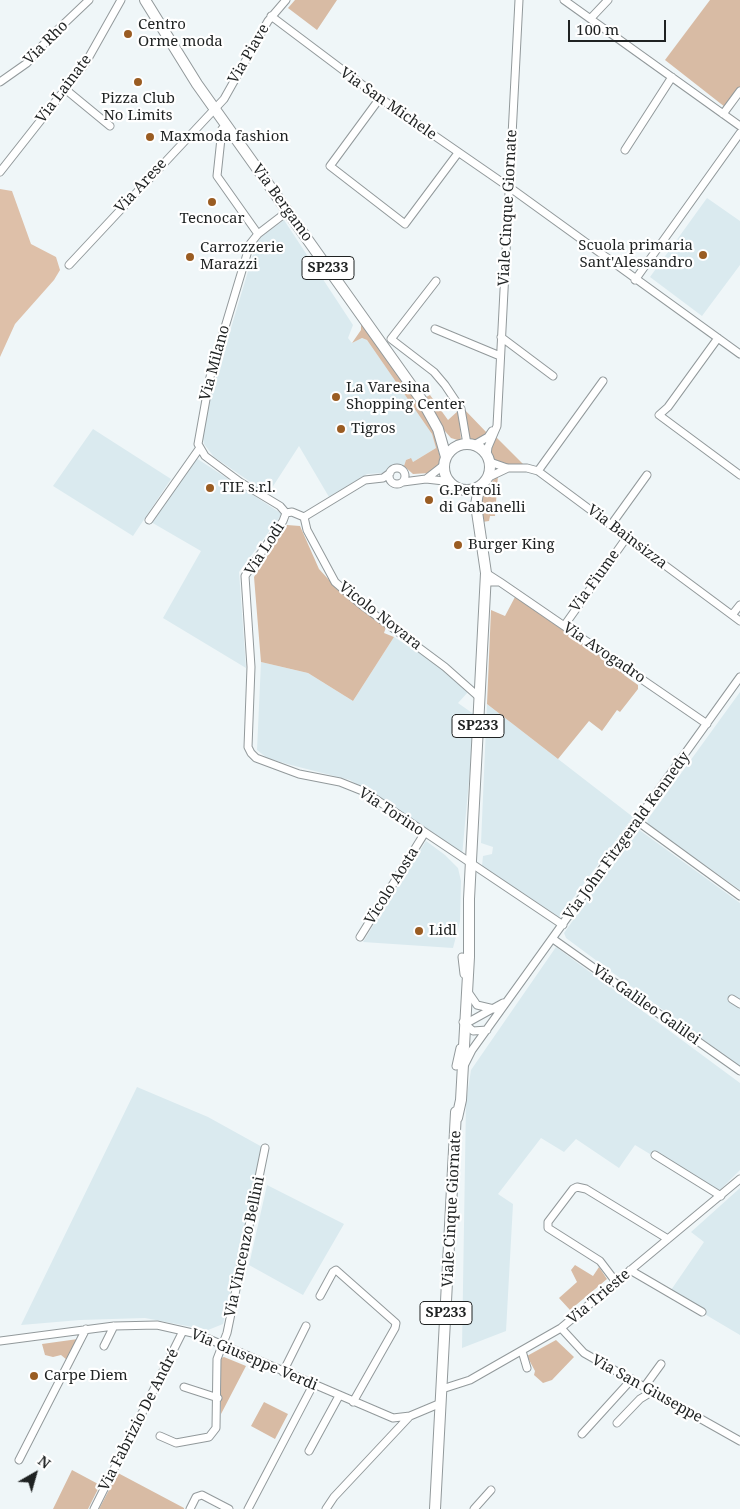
<!DOCTYPE html>
<html>
<head>
<meta charset="utf-8">
<style>
  body { margin:0 }
  #map { position:relative; width:740px; height:1509px; overflow:hidden; background:#eff6f8; font-family:"Noto Serif",serif }
  canvas { display:block }
  .north { position:absolute; left:10px; top:1449px; width:50px; height:50px; -webkit-text-stroke:4px #fff; paint-order:stroke; rotate:38deg; font-size:14px; font-weight:700; line-height:20px; text-align:center; color:#1f2222 }
  .north::after { content:''; display:block; margin:auto; width:18px; height:22px; background:#1f2222; clip-path:polygon(50% 0,100% 100%,50% 72%,0 100%) }
  .scale { position:absolute; left:568px; top:20px; width:98px; height:22px; box-sizing:border-box; border:2px solid #1f2222; border-top:0; padding-left:6px; font-size:15px; line-height:18px; white-space:nowrap; color:#1f2222; -webkit-text-stroke:4px #fff; paint-order:stroke }
</style>
</head>
<body>
<div id="map">
<canvas width="740" height="1509"></canvas>
<div class="north">N</div>
<div class="scale">100 m</div>
</div>
<script>
const ctx = document.querySelector('canvas').getContext('2d');
ctx.lineJoin = 'round';
function fillPath(path, color) {
  ctx.fillStyle = color;
  ctx.fill(path, 'evenodd');
}
function shape(rows) {
  const path = new Path2D();
  for (const r of rows) {
    if (r.length === 3) {
      path.moveTo(r[0] + r[2], r[1]);
      path.arc(r[0], r[1], r[2], 0, 2 * Math.PI);
      continue;
    }
    path.moveTo(r[0], r[1]);
    for (let i = 2; i < r.length; i += 2) path.lineTo(r[i], r[i + 1]);
  }
  return path;
}
function stroke(path, color, width, dash) {
  ctx.strokeStyle = color;
  ctx.lineWidth = width;
  ctx.lineCap = dash ? 'butt' : 'round';
  ctx.setLineDash(dash || []);
  ctx.stroke(path);
}
function label(font, color, halo, rows, align = 'center') {
  ctx.font = font + ' "Noto Serif",serif';
  ctx.lineWidth = 4.5;
  ctx.setLineDash([]);
  ctx.textBaseline = 'middle';
  ctx.strokeStyle = halo;
  ctx.fillStyle = color;
  for (const [text, x, y, turn = 0] of rows) {
    ctx.save();
    ctx.translate(x, y);
    ctx.rotate((+turn || 0) * Math.PI / 180);
    ctx.textAlign = isNaN(turn) ? turn : align;
    if (halo) ctx.strokeText(text, 0, 0);
    ctx.fillText(text, 0, 0);
    ctx.restore();
  }
}
fillPath(shape([
  [707,198,740,221,740,265,702,316,650,277],
  [284,220,353,325,348,338,352,343,362,338,367,340,432,434,436,448,413,462,410,458,406,460,404,466,382,473,367,474,329,497,299,446,268,494,214,457,204,444,201,428,255,248,261,237],
  [93,429,171,479,133,536,53,486],
  [196,458,282,514,239,572,246,668,163,618,201,551,151,522],
  [394,637,435,663,468,692,458,703,475,715,462,856,350,780,287,764,267,758,257,750,261,662,308,673,353,701],
  [740,692,740,890,647,824,648,819],
  [487,704,633,817,559,917,482,866,483,856,492,854,493,847,481,843],
  [638,829,740,903,740,1067,566,938,564,933],
  [426,841,445,855,458,868,461,881,460,921,453,948,363,942],
  [556,947,740,1083,740,1170,716,1194,635,1145,619,1168,576,1139,564,1152,541,1138,498,1194,513,1204,506,1331,462,1348,466,1102,471,1070],
  [137,1087,208,1117,264,1148,223,1324,208,1330,145,1318,80,1320,21,1325],
  [267,1185,344,1224,303,1295,249,1265],
  [740,1188,740,1335,669,1293,704,1242,691,1232]
]), '#daeaef');
fillPath(shape([
  [295,0,337,0,317,30,288,8],
  [710,0,740,0,740,87,725,107,665,60],
  [361,320,419,404,433,431,440,457,439,465,430,473,413,474,404,466,406,460,411,458,413,462,436,448,432,434,367,340,362,338,352,343,361,330],
  [430,395,448,420,459,410,461,441,451,438,444,430,426,397],
  [463,408,488,434,483,438,474,441,470,438],
  [494,438,497,438,524,465,500,465,494,461,490,450],
  [498,475,495,516,490,516,489,521,482,522,480,506,482,493],
  [287,525,300,526,319,569,340,592,386,627,384,633,394,637,353,701,308,673,261,662,254,577],
  [515,597,625,673,624,675,638,685,638,689,620,712,617,710,602,731,589,721,558,759,487,704,491,610,505,616],
  [575,1265,593,1276,599,1267,607,1279,570,1310,559,1298,577,1282,571,1270],
  [78,1339,67,1360,61,1355,53,1357,45,1355,42,1344],
  [556,1340,574,1357,552,1380,543,1383,534,1375,535,1371,527,1356],
  [224,1357,246,1366,221,1414,221,1358],
  [264,1402,288,1414,275,1439,251,1426],
  [72,1470,100,1485,88,1509,53,1509],
  [118,1473,184,1508,184,1509,99,1509]
]), '#d8bba4');
fillPath(shape([
  [0,189,12,191,31,244,56,257,60,270,54,280,15,324,0,357]
]), '#dec0a9');
const minor = shape([
  [564,0,740,126],
  [271,16,380,98,516,192,740,354],
  [591,18,608,0],
  [0,82,27,63,50,37,89,0],
  [65,89,110,126],
  [380,98,330,166,405,224,458,153],
  [723,114,740,91],
  [226,125,222,129,217,176,258,234],
  [625,150,672,77],
  [0,172,85,64,121,0],
  [69,265,224,99,268,21,286,0],
  [635,280,740,133],
  [436,281,391,339,434,372,445,385,461,409,467,444],
  [435,329,500,356],
  [501,337,553,376],
  [718,338,668,407,659,415,740,475],
  [474,445,488,437,492,431],
  [487,455,488,447,497,426,519,0],
  [490,462,507,468],
  [397,476,8],
  [538,471,603,381],
  [489,477,508,468,527,468,538,471,740,621],
  [426,479,444,465],
  [403,482,426,479,444,481,453,486],
  [286,513,283,521,245,576,251,667,248,747,251,753,256,758,299,774,340,782,365,792,563,925],
  [286,513,280,506,240,482,205,456,198,444,210,377,250,244,258,234,288,211],
  [286,513,292,512,304,517,365,480,383,478,390,473],
  [304,517,307,530,335,582,363,606,445,667,480,698],
  [149,520,199,449],
  [611,525,647,475],
  [486,582,500,582,486,573],
  [500,582,707,724],
  [732,615,740,605],
  [564,626,627,537],
  [637,821,740,896],
  [360,937,424,834],
  [553,939,740,1071],
  [462,957,464,974],
  [468,992,477,1005,494,1009],
  [732,999,740,1004],
  [463,1022,473,1031,487,1030],
  [465,1024,503,1003],
  [465,1064,472,1050,740,677],
  [456,1066,460,1048],
  [655,1155,721,1196],
  [630,1270,702,1312],
  [616,1282,600,1261,548,1228,548,1222,573,1189,577,1187,586,1189,668,1239],
  [320,1296,333,1272,336,1270,396,1323,395,1328,353,1402],
  [561,1328,584,1353,740,1441],
  [0,1341,114,1326,157,1325,197,1334,393,1418,410,1416,441,1403],
  [104,1346,114,1326],
  [522,1351,527,1368],
  [283,1372,306,1326],
  [645,1386,661,1364],
  [184,1387,218,1398],
  [442,1389,470,1380,561,1328,740,1179],
  [617,1423,640,1399,653,1391],
  [582,1434,632,1379],
  [160,1436,176,1443,209,1437,216,1428,217,1359,227,1333,265,1148],
  [309,1451,339,1396],
  [19,1460,86,1329],
  [94,1509,183,1331],
  [190,1509,196,1497,202,1495,229,1509],
  [248,1509,313,1385],
  [326,1509,334,1497,409,1417],
  [474,1509,491,1490]
]);
const primary = shape([
  [145,0,197,84,423,402,438,429,446,457],
  [467,467,23],
  [457,1118,461,1100,469,957,469,899,486,573,476,505,478,493,483,484],
  [435,1509,456,1112]
]);
stroke(minor, '#92999b', 9);
stroke(primary, '#92999b', 12);
stroke(minor, '#fff', 7);
stroke(primary, '#fff', 10);
for (const [x, y, r, color] of [
  [128,34,5,"#9a5c22"],
  [138,82,5,"#9a5c22"],
  [150,137,5,"#9a5c22"],
  [212,202,5,"#9a5c22"],
  [703,255,5,"#9a5c22"],
  [190,257,5,"#9a5c22"],
  [336,397,5,"#9a5c22"],
  [341,429,5,"#9a5c22"],
  [210,488,5,"#9a5c22"],
  [429,500,5,"#9a5c22"],
  [458,545,5,"#9a5c22"],
  [419,931,5,"#9a5c22"],
  [34,1376,5,"#9a5c22"]
]) {
  const dot = new Path2D();
  dot.arc(x, y, r, 0, 2 * Math.PI);
  ctx.fillStyle = color;
  ctx.fill(dot);
  stroke(dot, '#fff', 2);
}
for (const [x, y, w] of [
  [328,268,52],
  [478,726,52],
  [446,1313,52]
]) {
  const box = new Path2D();
  box.roundRect(x - w / 2, y - 11.5, w, 23, 4);
  ctx.fillStyle = '#fff';
  ctx.fill(box);
  stroke(box, '#1f2222', 1);
}
label('bold 14px', '#1f2222', null, [
  ["SP233",328,268],
  ["SP233",478,726],
  ["SP233",446,1313]
]);
label('15px', '#1f2222', '#fff', [
  ["Centro",138,25],
  ["Orme moda",138,42],
  ["Pizza Club",138,99,"center"],
  ["No Limits",138,116,"center"],
  ["Maxmoda fashion",160,137],
  ["Tecnocar",212,219,"center"],
  ["Scuola primaria",693,246,"right"],
  ["Sant'Alessandro",693,263,"right"],
  ["Carrozzerie",200,248],
  ["Marazzi",200,265],
  ["La Varesina",346,388],
  ["Shopping Center",346,405],
  ["Tigros",351,429],
  ["TIE s.r.l.",220,488],
  ["G.Petroli",439,491],
  ["di Gabanelli",439,508],
  ["Burger King",468,545],
  ["Lidl",429,931],
  ["Carpe Diem",44,1376]
], 'left');
label('15px', '#1f2222', '#fff', [
  ["Via Rho",46,43,-45],
  ["Via Piave",249,54,-60],
  ["Via Lainate",64,89,-53],
  ["Via San Michele",388,104,35],
  ["Via Arese",141,186,-47],
  ["Via Bergamo",282,203,54],
  ["Viale Cinque Giornate",508,208,-87],
  ["Via Milano",215,363,-75],
  ["Via Bainsizza",627,537,37],
  ["Via Lodi",265,549,-57],
  ["Via Fiume",595,581,-54],
  ["Vicolo Novara",380,616,38],
  ["Via Avogadro",604,653,34],
  ["Via Torino",391,812,33],
  ["Via John Fitzgerald Kennedy",627,836,-54],
  ["Vicolo Aosta",392,886,-58],
  ["Via Galileo Galilei",646,1005,35],
  ["Viale Cinque Giornate",452,1209,-87],
  ["Via Vincenzo Bellini",245,1247,-78],
  ["Via Trieste",599,1297,-40],
  ["Via Giuseppe Verdi",254,1360,23],
  ["Via San Giuseppe",647,1389,29],
  ["Via Fabrizio De André",139,1420,-63]
]);
</script>
</body>
</html>
